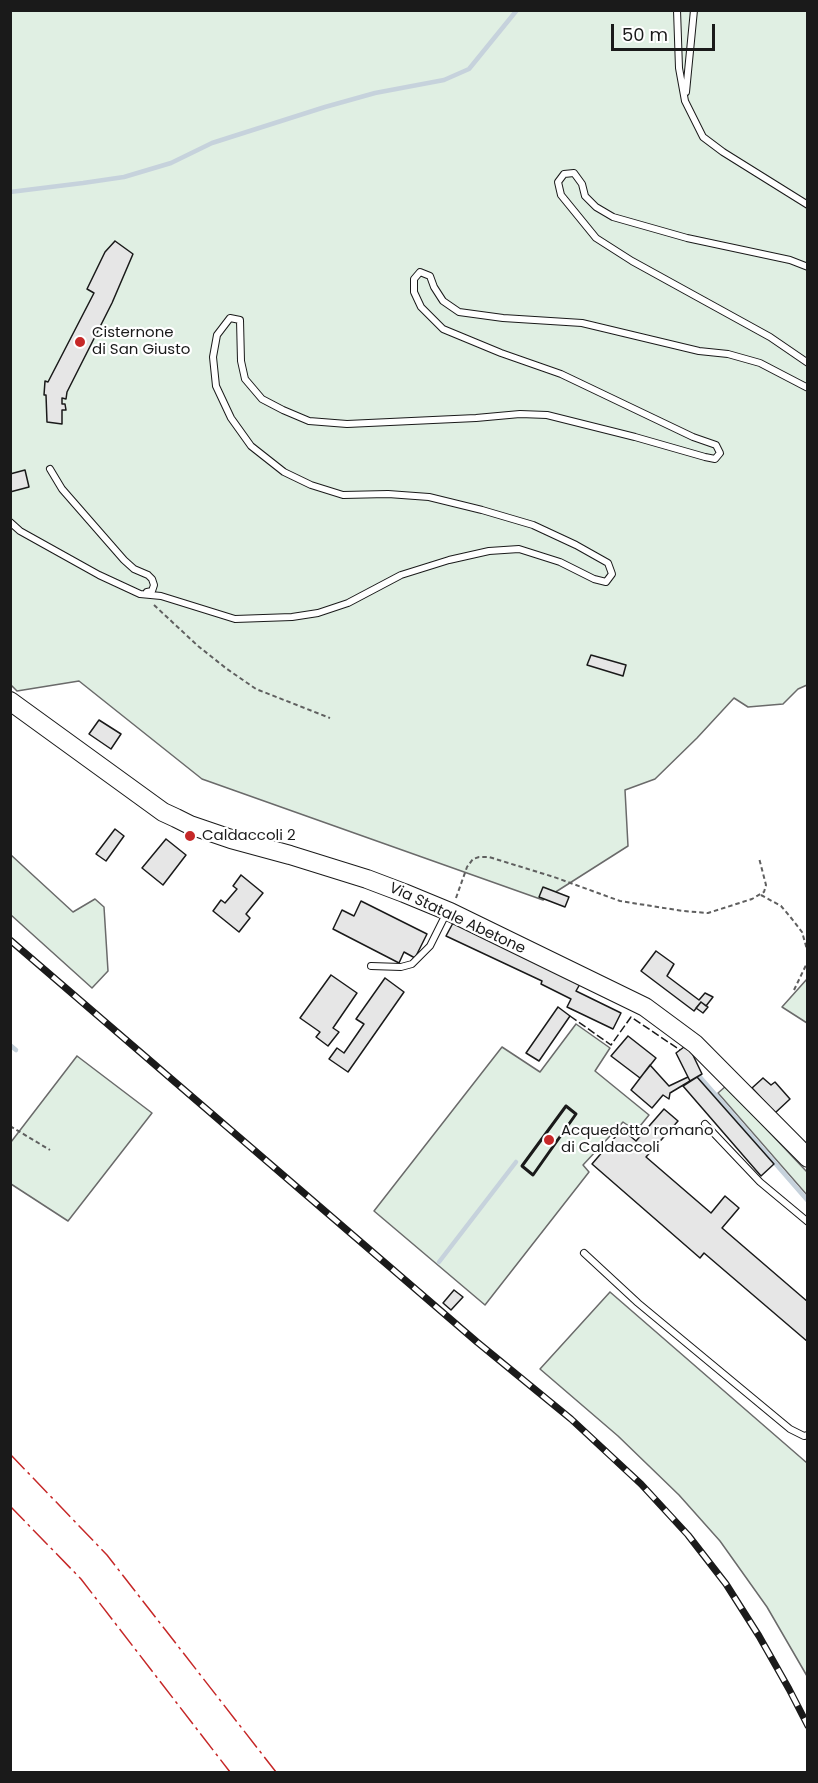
<!DOCTYPE html>
<html>
<head>
<meta charset="utf-8">
<style>
  body { margin:0 }
  #map { position:relative; width:818px; height:1783px; overflow:hidden; background:#fff; font-family:Poppins,sans-serif }
  canvas { display:block }
  .frame { position:absolute; inset:0; border:12px solid #1a1a1a; pointer-events:none }
  .scale { position:absolute; left:611px; top:24px; width:104px; height:27px; box-sizing:border-box; border:3px solid #1a1a1a; border-top:0; padding-left:8px; font-size:18px; line-height:21px; white-space:nowrap; color:#1a1a1a; -webkit-text-stroke:4px #fff; paint-order:stroke }
</style>
</head>
<body>
<div id="map">
<canvas width="818" height="1783"></canvas>
<div class="frame"></div>
<div class="scale">50 m</div>
</div>
<script>
const ctx = document.querySelector('canvas').getContext('2d');
ctx.lineJoin = 'round';
function fillPath(path, color) {
  ctx.fillStyle = color;
  ctx.fill(path, 'evenodd');
}
function shape(rows) {
  const path = new Path2D();
  for (const r of rows) {
    path.moveTo(r[0], r[1]);
    for (let i = 2; i < r.length; i += 2) path.lineTo(r[i], r[i + 1]);
  }
  return path;
}
function stroke(path, color, width, dash) {
  ctx.strokeStyle = color;
  ctx.lineWidth = width;
  ctx.lineCap = dash ? 'butt' : 'round';
  ctx.setLineDash(dash || []);
  ctx.stroke(path);
}
function label(font, color, halo, rows, align = 'center') {
  ctx.font = font + ' Poppins,sans-serif';
  ctx.lineWidth = 4.5;
  ctx.setLineDash([]);
  ctx.textBaseline = 'middle';
  ctx.strokeStyle = halo;
  ctx.fillStyle = color;
  for (const [text, x, y, turn = 0] of rows) {
    ctx.save();
    ctx.translate(x, y);
    ctx.rotate((+turn || 0) * Math.PI / 180);
    ctx.textAlign = isNaN(turn) ? turn : align;
    if (halo) ctx.strokeText(text, 0, 0);
    ctx.fillText(text, 0, 0);
    ctx.restore();
  }
}
const green = shape([
  [10,11,807,11,807,685,798,689,783,704,748,707,734,698,697,738,655,779,625,790,628,846,543,900,202,779,79,681,17,691,10,684,10,11],
  [11,855,73,912,95,899,104,907,108,971,92,988,11,915,11,855],
  [807,979,807,1023,782,1007,807,979],
  [576,1024,610,1048,595,1071,649,1115,636,1131,623,1122,583,1165,589,1172,485,1305,374,1211,502,1047,540,1072,576,1024],
  [77,1056,152,1113,68,1221,11,1184,11,1142,77,1056],
  [726,1086,807,1172,807,1195,718,1093,726,1086],
  [610,1292,807,1463,807,1676,767,1607,720,1541,679,1495,618,1436,540,1369,610,1292]
]);
fillPath(green, '#e0efe3');
stroke(green, '#6a6a6a', 1.5);
stroke(shape([
  [10,192,83,183,124,177,171,163,212,143,325,107,375,93,444,80,469,69,517,10],
  [10,1045,16,1050],
  [700,1077,808,1201],
  [439,1262,516,1162]
]), '#c6d2dc', 4.5);
const building = shape([
  [115,241,133,254,112,303,67,392,66,399,62,398,62,404,65,404,66,410,62,410,62,424,47,422,46,395,44,395,45,381,48,382,94,293,87,289,105,252,115,241],
  [25,470,29,487,10,492,10,474,25,470],
  [591,655,626,665,623,676,587,665,591,655],
  [99,720,121,734,111,749,89,734,99,720],
  [115,829,124,836,106,861,96,854,115,829],
  [166,839,186,855,163,885,142,868,166,839],
  [241,875,263,893,246,914,250,918,239,932,213,911,221,900,225,903,237,889,233,886,241,875],
  [543,887,569,897,565,907,539,897,543,887],
  [361,901,427,934,415,958,404,952,399,963,333,929,342,910,354,916,361,901],
  [453,923,580,984,576,991,621,1013,613,1029,567,1007,571,999,541,984,542,981,446,936,453,923],
  [656,951,674,964,667,976,699,1000,705,993,713,997,706,1006,701,1002,694,1011,641,971,656,951],
  [331,975,357,993,333,1028,339,1032,328,1046,316,1037,320,1032,300,1018,331,975],
  [385,978,404,992,348,1072,329,1059,337,1048,344,1053,364,1024,356,1019,385,978],
  [701,1002,708,1007,703,1013,696,1008,701,1002],
  [558,1007,570,1016,539,1061,526,1053,558,1007],
  [628,1036,656,1058,640,1078,611,1056,628,1036],
  [684,1047,691,1051,702,1074,690,1081,676,1053,684,1047],
  [650,1065,669,1086,688,1077,690,1081,670,1093,669,1099,663,1095,652,1108,631,1090,650,1065],
  [697,1077,774,1164,761,1176,683,1086,697,1077],
  [763,1078,771,1085,775,1082,790,1099,775,1113,752,1088,763,1078],
  [664,1109,678,1121,646,1157,711,1213,725,1196,739,1208,722,1228,808,1302,808,1342,704,1253,700,1258,592,1164,622,1129,636,1141,664,1109],
  [454,1290,463,1297,451,1310,443,1303,454,1290]
]);
fillPath(building, '#e6e6e6');
stroke(building, '#1a1a1a', 1.5);
const service = shape([
  [677,10,679,68,685,101,703,137,723,152,808,205],
  [686,92,694,10],
  [808,267,790,260,687,238,613,217,596,207,585,196,582,184,574,173,564,174,558,182,561,195,596,238,632,261,770,337,808,363],
  [50,469,62,489,124,560,134,569,148,575,152,579,154,585,152,591,147,592],
  [10,522,20,531,99,575,140,594,161,596,235,619,292,617,318,613,348,603,401,575,449,560,489,551,519,549,560,562,594,579,606,582,612,574,608,563,576,545,533,525,482,510,429,497,388,494,343,495,311,485,284,472,251,446,231,418,216,386,213,357,217,335,230,318,240,320,241,361,245,379,262,399,283,410,309,421,347,424,476,418,520,414,547,415,635,437,705,457,715,459,720,453,716,445,693,437,561,374,501,353,443,329,421,307,414,292,414,279,420,272,430,276,434,287,443,301,459,312,503,318,582,323,699,351,728,354,760,363,808,388],
  [371,966,401,967,412,964,430,946,446,914],
  [705,1124,760,1182,808,1222],
  [584,1253,638,1303,790,1429,804,1436,808,1435]
]);
const secondary = shape([
  [10,701,163,812,176,818,190,825,231,839,290,855,367,879,404,893,450,912,645,1007,695,1044,808,1158]
]);
stroke(service, '#1a1a1a', 8);
stroke(secondary, '#1a1a1a', 20);
stroke(shape([
  [154,605,198,646,227,669,256,689,330,718],
  [761,895,781,906,792,919,802,932,808,953],
  [456,898,467,867,473,859,479,857,489,857,554,877,620,901,683,911,708,913,752,899,764,892,766,885,759,858],
  [794,990,808,961],
  [10,1126,50,1150]
]), '#5f5f5f', 2, [4.5, 3]);
stroke(service, '#fff', 6);
stroke(secondary, '#fff', 18);
const rail = shape([
  [10,940,477,1342,571,1419,641,1484,688,1535,726,1584,759,1636,789,1689,808,1726]
]);
stroke(rail, '#1a1a1a', 7);
stroke(rail, '#fff', 4.5, [14]);
stroke(shape([
  [570,1016,611,1045,631,1017,680,1050]
]), '#1a1a1a', 1.5, [8, 3]);
stroke(shape([
  [566,1106,576,1114,533,1175,522,1166,566,1106]
]), '#1a1a1a', 3);
stroke(shape([
  [10,1454,107,1555,276,1772],
  [10,1506,81,1579,230,1772]
]), '#c62828', 1.5, [21, 4.5, 3, 4.5]);
for (const [x, y, r, color] of [
  [80,342,6,"#c62828"],
  [190,836,6,"#c62828"],
  [549,1140,6,"#c62828"]
]) {
  const dot = new Path2D();
  dot.arc(x, y, r, 0, 2 * Math.PI);
  ctx.fillStyle = color;
  ctx.fill(dot);
  stroke(dot, '#fff', 2);
}
label('15px', '#1a1a1a', '#fff', [
  ["Cisternone",92,333],
  ["di San Giusto",92,350],
  ["Caldaccoli 2",202,836],
  ["Acquedotto romano",561,1131],
  ["di Caldaccoli",561,1148]
], 'left');
label('15px', '#1a1a1a', '#fff', [
  ["Via Statale Abetone",457,919,25]
]);
</script>
</body>
</html>
